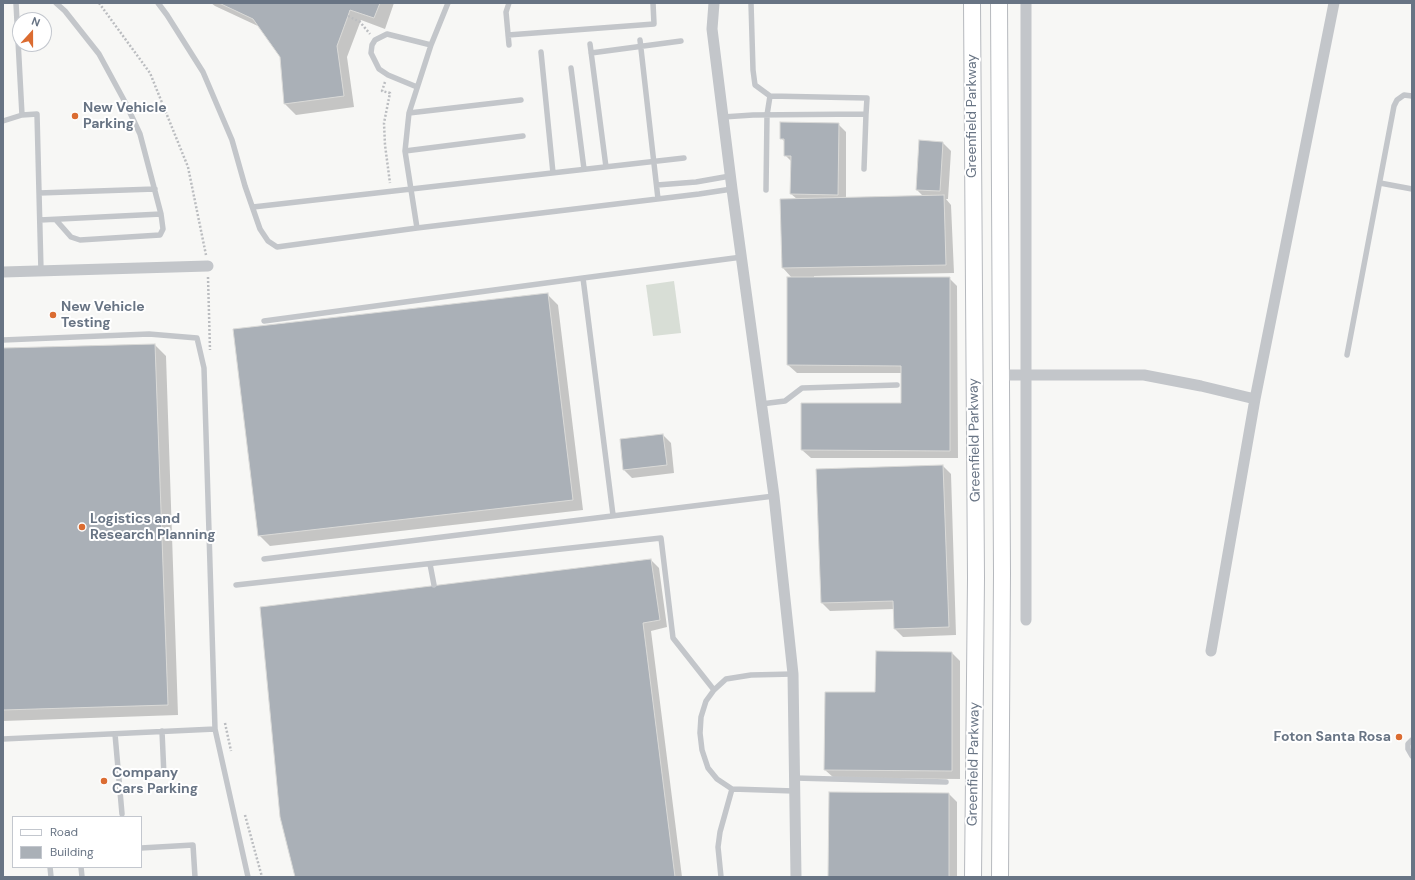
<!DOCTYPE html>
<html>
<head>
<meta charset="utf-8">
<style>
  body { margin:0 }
  #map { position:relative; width:1415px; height:880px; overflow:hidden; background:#f7f7f5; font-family:"DM Sans",sans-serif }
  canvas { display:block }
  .frame { position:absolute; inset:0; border:4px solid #687484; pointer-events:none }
  .legend { position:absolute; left:12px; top:816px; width:130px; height:52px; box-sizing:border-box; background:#fff; border:1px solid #c3c7ce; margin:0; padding:5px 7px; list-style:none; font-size:12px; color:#687484 }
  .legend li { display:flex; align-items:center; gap:8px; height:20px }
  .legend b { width:20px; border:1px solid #c3c7ce }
  .north { position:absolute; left:12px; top:12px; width:40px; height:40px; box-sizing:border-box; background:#fff; border:1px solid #c3c7ce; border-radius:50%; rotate:21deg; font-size:11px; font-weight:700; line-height:16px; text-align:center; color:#687484 }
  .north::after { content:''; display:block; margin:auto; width:14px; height:18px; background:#db6c31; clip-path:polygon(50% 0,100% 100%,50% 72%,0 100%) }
</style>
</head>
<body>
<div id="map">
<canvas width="1415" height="880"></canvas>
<div class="frame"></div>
<ul class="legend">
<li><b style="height:5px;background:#fff"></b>Road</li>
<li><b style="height:11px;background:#aab0b7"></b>Building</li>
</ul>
<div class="north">N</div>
</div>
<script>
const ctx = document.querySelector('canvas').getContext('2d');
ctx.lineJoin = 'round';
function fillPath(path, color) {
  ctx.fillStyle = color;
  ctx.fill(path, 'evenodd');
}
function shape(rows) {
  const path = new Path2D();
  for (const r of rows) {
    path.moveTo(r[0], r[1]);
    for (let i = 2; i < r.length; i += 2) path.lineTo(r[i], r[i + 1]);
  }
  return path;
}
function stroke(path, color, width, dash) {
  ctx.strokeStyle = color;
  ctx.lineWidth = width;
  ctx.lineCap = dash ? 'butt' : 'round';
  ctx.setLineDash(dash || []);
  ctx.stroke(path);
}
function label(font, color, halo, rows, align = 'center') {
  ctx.font = font + ' "DM Sans",sans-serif';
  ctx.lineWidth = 4;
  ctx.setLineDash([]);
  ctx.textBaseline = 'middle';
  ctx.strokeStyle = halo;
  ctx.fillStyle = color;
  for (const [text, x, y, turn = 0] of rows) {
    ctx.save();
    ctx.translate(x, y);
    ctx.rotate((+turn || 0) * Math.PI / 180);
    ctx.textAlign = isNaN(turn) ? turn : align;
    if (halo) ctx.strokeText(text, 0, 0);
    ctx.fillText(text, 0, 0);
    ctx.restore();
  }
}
fillPath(shape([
  [674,281,681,333,653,336,646,285]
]), '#d8ded6');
fillPath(shape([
  [211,3,394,3,385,29,361,20,347,57,354,107,296,115,285,104,281,57,260,27,215,6],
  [838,124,846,132,846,198,924,197,917,190,943,143,951,151,948,199,946,199,951,205,954,273,814,276,814,278,949,278,957,286,958,458,811,458,802,450,902,404,902,373,797,373,788,365,792,278,783,268,797,199,791,194,792,162,785,155,785,142,781,138],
  [547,294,558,305,583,510,270,546,259,535],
  [155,345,166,356,178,715,3,721,3,349],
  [663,435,671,443,674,473,632,478,624,470],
  [943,466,951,474,956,635,903,637,895,629,895,609,830,611,822,603],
  [651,560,659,568,667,627,651,631,682,877,296,877],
  [952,653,960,661,960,779,834,778,825,770,876,693],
  [949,794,957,802,957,877,829,877]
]), '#0003');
const building = shape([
  [219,3,380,3,374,18,350,10,348,16,337,46,344,96,284,104,280,57,253,19,219,3],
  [780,122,839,123,838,195,790,194,791,156,784,156,784,139,780,139,780,122],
  [919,140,943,142,940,191,916,190,919,140],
  [944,195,946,265,782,268,780,199,944,195],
  [787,277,950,277,950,451,801,450,801,403,901,403,901,366,787,365,787,277],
  [548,293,573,500,258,536,233,329,548,293],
  [155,344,168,705,3,710,3,348,155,344],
  [663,434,667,465,623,470,620,439,663,434],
  [943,465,949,627,894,629,893,601,821,603,816,469,943,465],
  [651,559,660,620,643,623,675,877,295,877,280,817,260,607,651,559],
  [876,651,952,652,952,771,824,770,825,692,875,692,876,651],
  [829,792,949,793,949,877,828,877,829,792]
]);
fillPath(building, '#aab0b7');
stroke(building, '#d9d9d7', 1);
const secondary = shape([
  [972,3,976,578,973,877],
  [999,3,1002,573,1000,877]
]);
stroke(secondary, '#b6b9be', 18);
stroke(shape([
  [99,3,150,73,188,167,206,255],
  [348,16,360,22,370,34],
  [385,82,382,91,390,93,384,123,385,145,390,183],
  [208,277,210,350],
  [225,723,231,751],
  [245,815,262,877]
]), '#bbbdc0', 2.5, [2, 2]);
stroke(shape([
  [16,3,22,115],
  [56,3,65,11,99,54,125,102,140,134,161,214],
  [158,3,167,15,203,72,232,140,245,186,260,229,268,241,277,247,417,228,699,194,732,189],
  [751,3,753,70,755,85,770,96],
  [508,35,654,24,653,3],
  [640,40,658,199],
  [590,44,606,167],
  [509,45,506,12,509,3],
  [541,52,553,173],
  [591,53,681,41],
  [571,68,584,169],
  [417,87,388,75,379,69,371,53,372,45,375,40,387,34,431,45],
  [409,113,521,100],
  [723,117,753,115,866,114,864,169],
  [3,121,22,115,37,114,41,271],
  [405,151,523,136],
  [1380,183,1412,189],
  [657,185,696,182,730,176],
  [766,190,767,115,770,96,867,98,866,114],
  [39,193,155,189],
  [253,207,684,158],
  [40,220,161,214,163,229,160,235,80,240,71,237,56,220],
  [417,228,405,151,409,113,431,45,448,3],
  [583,278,742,257],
  [264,321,583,278,613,515],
  [3,340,149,334,197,338,204,368,215,729,248,877],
  [1347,355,1394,106,1397,100,1404,95,1412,96],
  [761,404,785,401,802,388,897,385],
  [264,559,774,496],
  [430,564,434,585],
  [236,585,661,538,673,638,714,690],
  [793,674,751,675,726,679,714,690,706,701,701,717,700,733,702,750,708,768,717,779,732,789,794,791],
  [162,731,164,776],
  [115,734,122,814],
  [3,739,215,729],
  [1412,740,1408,744,1408,749,1412,756],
  [795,778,946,782],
  [141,848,193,845,195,877],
  [50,867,51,877],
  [81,867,82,877],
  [721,877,718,847,720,832,732,789]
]), '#c3c6ca', 5.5);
stroke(shape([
  [714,3,712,29,732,189,774,496,793,674,796,877],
  [3,272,208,266],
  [1001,375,1144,375,1201,386,1255,399],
  [1026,620,1026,3],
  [1211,651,1255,399,1334,3]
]), '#c3c6ca', 11);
stroke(secondary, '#fff', 16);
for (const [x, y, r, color] of [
  [75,116,4,"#db6c31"],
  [53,315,4,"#db6c31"],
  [82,527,4,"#db6c31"],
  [1399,737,4,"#db6c31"],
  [104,781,4,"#db6c31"]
]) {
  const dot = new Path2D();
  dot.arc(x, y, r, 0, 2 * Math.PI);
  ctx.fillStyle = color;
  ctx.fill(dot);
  stroke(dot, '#fff', 1.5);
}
label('bold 14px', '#687484', '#fff', [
  ["New Vehicle",83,108],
  ["Parking",83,124],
  ["New Vehicle",61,307],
  ["Testing",61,323],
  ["Logistics and",90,519],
  ["Research Planning",90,535],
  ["Foton Santa Rosa",1391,737,"right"],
  ["Company",112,773],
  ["Cars Parking",112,789]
], 'left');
label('14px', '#687484', '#fff', [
  ["Greenfield Parkway",972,116,-90],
  ["Greenfield Parkway",975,440,-91],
  ["Greenfield Parkway",974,764,-89]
]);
</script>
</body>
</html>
